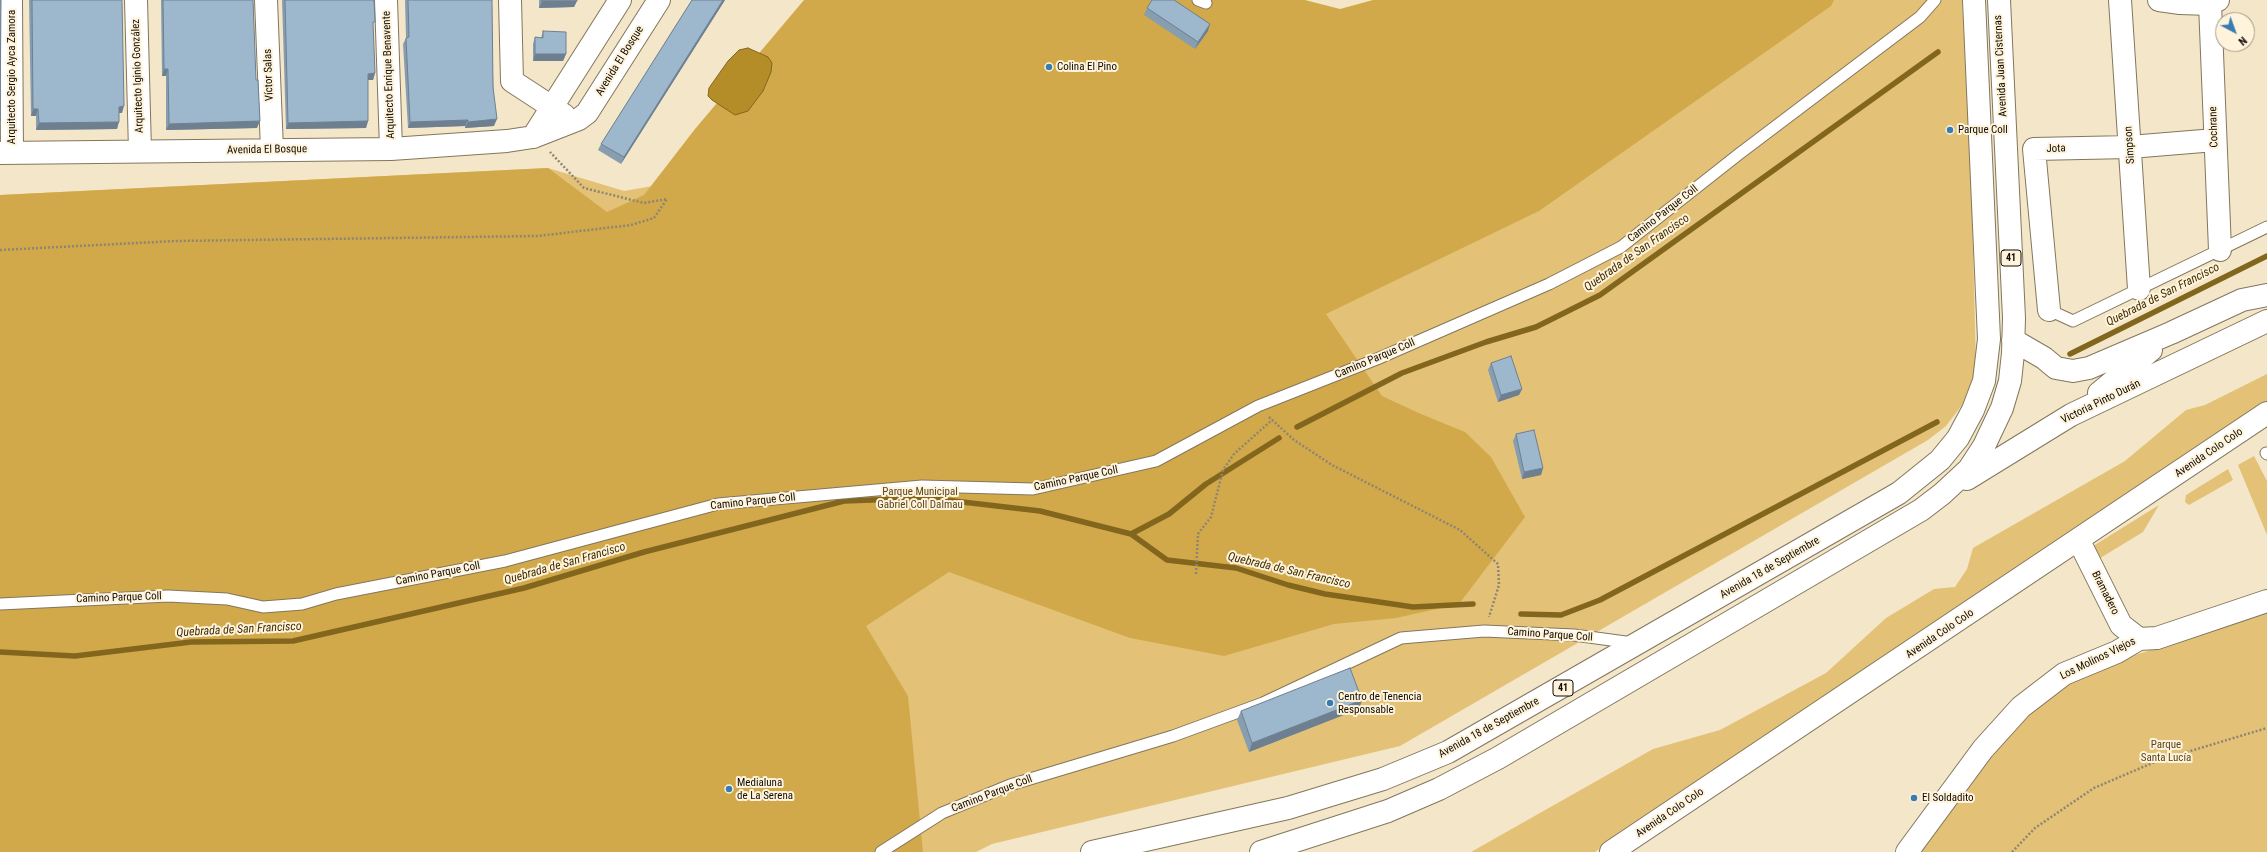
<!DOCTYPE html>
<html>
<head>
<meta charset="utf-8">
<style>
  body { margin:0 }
  #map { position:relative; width:2267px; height:852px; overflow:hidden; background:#f4e6c8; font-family:"Roboto Condensed",sans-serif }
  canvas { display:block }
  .north { position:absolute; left:2215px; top:12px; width:40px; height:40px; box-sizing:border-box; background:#fff3db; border:1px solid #9f9685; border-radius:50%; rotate:139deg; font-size:11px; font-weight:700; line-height:16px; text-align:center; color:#0f0b03 }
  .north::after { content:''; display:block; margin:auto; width:14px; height:18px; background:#387db2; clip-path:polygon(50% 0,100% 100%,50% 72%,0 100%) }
</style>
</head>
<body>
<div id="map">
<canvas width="2267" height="852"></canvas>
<div class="north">N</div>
</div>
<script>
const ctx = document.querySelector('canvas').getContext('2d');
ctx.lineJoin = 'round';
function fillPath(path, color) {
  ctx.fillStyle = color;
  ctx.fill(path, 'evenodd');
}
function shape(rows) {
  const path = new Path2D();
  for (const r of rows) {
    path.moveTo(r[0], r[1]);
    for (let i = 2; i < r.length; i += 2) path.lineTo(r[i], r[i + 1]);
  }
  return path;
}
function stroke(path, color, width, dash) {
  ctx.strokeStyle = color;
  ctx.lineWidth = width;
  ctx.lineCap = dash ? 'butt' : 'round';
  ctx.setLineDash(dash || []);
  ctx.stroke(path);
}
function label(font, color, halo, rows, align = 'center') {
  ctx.font = font + ' "Roboto Condensed",sans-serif';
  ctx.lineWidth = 4;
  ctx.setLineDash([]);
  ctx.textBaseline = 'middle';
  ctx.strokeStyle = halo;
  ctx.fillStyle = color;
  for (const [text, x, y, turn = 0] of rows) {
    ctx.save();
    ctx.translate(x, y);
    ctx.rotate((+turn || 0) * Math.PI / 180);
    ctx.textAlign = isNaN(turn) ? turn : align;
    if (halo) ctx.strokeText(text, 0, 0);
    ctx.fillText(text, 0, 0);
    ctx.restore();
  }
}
fillPath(shape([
  [1503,0,1962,0,1971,171,1976,364,1971,387,1962,405,1946,426,1928,440,1400,746,992,844,976,852,0,852,0,195,548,168,624,191,1064,114],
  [2267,374,2267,401,1595,852,1471,852,1653,749,1720,730,1826,673,1886,618,1934,589,1955,587,1967,569,1973,548,2125,461,2186,410,2205,405],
  [2254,456,2267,481,2267,535,2238,465],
  [2228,469,2233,480,2189,505,2185,502,2186,495],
  [2159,505,2143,532,2097,560,2090,548],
  [2267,614,2267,852,1920,852,1991,755,2027,714,2069,683,2135,655]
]), '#e3c278');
fillPath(shape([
  [804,0,1305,0,1340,9,1373,0,1834,0,1831,6,1539,211,1326,314,1382,396,1421,414,1465,432,1491,457,1525,517,1459,604,1396,618,1334,624,1224,656,1130,638,949,572,866,626,908,696,923,852,0,852,0,195,548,168,607,212,644,195,695,129]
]), '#d2a94a');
const water = shape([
  [748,48,768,57,772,63,771,72,763,91,748,111,735,115,712,100,708,96,709,88,728,61,739,50,748,48]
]);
fillPath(water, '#b58d28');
stroke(water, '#83661d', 1);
stroke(shape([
  [2070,354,2267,256],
  [1297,427,1402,373,1486,342,1536,327,1600,295,1938,52],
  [1131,534,1169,514,1206,484,1279,438],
  [1521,614,1561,615,1600,600,1937,422],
  [0,652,75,656,191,642,293,641,524,588,644,552,844,501,928,498,1040,511,1131,534,1167,560,1236,568,1288,585,1325,594,1413,607,1473,604]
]), '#83661d', 5.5);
const service = shape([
  [1198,0,1206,3],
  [2049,310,2073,321,2267,227],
  [2266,453,2267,454],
  [0,604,168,596,227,599,263,607,302,604,336,594,505,561,718,504,922,486,1033,489,1156,461,1258,406,1377,359,1549,284,1621,247,1739,154,1920,17,1935,0],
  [881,852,942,813,1010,785,1173,736,1263,703,1401,638,1484,631,1574,635,1633,643]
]);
const minor = shape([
  [11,0,12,153],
  [136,0,140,151],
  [266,0,272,150],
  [386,0,391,149],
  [510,0,512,81,564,115],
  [2120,0,2139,289],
  [2210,4,2220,250],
  [533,137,620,0],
  [0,153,391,149,507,141,533,137,579,119,587,113,659,0],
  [2049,310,2034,149,2130,147,2215,140],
  [2079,541,2121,625,2139,639],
  [1907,852,1983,749,2021,707,2064,674,2117,652,2139,639,2157,638,2267,601]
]);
const tertiary = shape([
  [1611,852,2267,413]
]);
const secondary = shape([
  [2159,0,2180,3,2210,4,2218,0]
]);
const primary = shape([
  [2013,340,2044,358,2056,368,2073,371,2089,368,2171,333,2242,300,2267,295],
  [2099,393,2151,350],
  [1967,479,2071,415,2267,321],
  [1092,852,1288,808,1383,779,1448,752,1899,493,1940,460,1958,438,1973,410,1984,381,1989,339,1974,0],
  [1261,852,1388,811,1439,789,1498,758,1921,510,1942,494,1969,469,1984,446,2002,408,2010,381,2013,353,2014,318,1999,0]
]);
stroke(service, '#83765b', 13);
stroke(minor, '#83765b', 24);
stroke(tertiary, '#83765b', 24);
stroke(secondary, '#83765b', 24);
stroke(primary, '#83765b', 24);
stroke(shape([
  [0,250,176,241,538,236,631,225,654,218,667,199,644,203,584,188,550,152],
  [1269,417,1294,440,1332,465,1460,530,1498,564,1499,585,1489,617],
  [1196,574,1198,534,1211,517,1223,470,1234,454,1272,420],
  [2012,852,2035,828,2094,788,2157,761,2267,728]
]), '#8e8570', 2.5, [2, 2]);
stroke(service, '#fff', 11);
stroke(minor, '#fff', 22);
stroke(tertiary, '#fff', 22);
stroke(secondary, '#fff', 22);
stroke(primary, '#fff', 22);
fillPath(shape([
  [29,0,122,0,122,113,119,113,117,129,36,130,36,116,31,116],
  [161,0,253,0,257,128,166,130,166,76,162,76],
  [282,0,374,0,373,27,375,73,373,80,368,80,368,121,366,128,286,129],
  [405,0,492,0,492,17,494,126,465,128,465,126,408,128,403,44,406,38],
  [539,0,577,0,574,7,539,8],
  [692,0,725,0,621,164,598,150,601,144],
  [1147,8,1208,31,1195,49,1144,15],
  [543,31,566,54,563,61,533,61,533,44,535,37,541,38],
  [1491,363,1522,389,1519,395,1498,402,1488,370],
  [1516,434,1543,468,1541,475,1522,479,1513,441],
  [1362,700,1359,709,1249,752,1237,720,1241,711]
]), '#879db0');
fillPath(shape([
  [723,0,725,0,621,164,624,157],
  [542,1,577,1,574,7,539,8],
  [1210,24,1208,31,1195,49,1198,42],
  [535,54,566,54,563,61,533,61],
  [164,69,168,69,166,76,162,76],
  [375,73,373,80,365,80,368,74],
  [124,106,122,113,117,113,119,107],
  [33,109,38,109,36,116,31,116],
  [497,119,494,126,465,128,468,122],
  [468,120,465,126,408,128,410,122],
  [260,121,257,128,166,130,169,124],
  [368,121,366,128,286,129,288,123],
  [119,122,117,129,36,130,39,123],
  [1522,389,1519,395,1498,402,1501,395],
  [1543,468,1541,475,1522,479,1524,472],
  [1362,700,1359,709,1249,752,1252,743]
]), '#6e8090');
const building = shape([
  [0,0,1,0,0,121,0,0],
  [32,0,122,0,124,106,119,107,119,122,39,123,38,109,33,109,32,0],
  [163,0,253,0,256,80,258,80,260,121,169,124,168,69,164,69,163,0],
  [285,0,374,0,375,22,373,22,375,73,368,74,368,121,288,123,285,0],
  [408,0,492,0,493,87,497,119,468,122,468,120,410,122,406,38,409,37,408,0],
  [542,0,577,0,577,1,542,1,542,0],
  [692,0,723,0,624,157,601,144,692,0],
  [1152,0,1174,0,1210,24,1198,42,1147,8,1152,0],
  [543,31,566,32,566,54,535,54,535,37,543,38,543,31],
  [1511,356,1522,389,1501,395,1491,363,1511,356],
  [1534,430,1543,468,1524,472,1516,434,1534,430],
  [1350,668,1362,700,1252,743,1241,711,1350,668]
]);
fillPath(building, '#9db7cd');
stroke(building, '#6e8090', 1);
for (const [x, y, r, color] of [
  [1049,67,4,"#387db2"],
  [1950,130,4,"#387db2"],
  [1330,703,4,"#387db2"],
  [729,789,4,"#387db2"],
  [1914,798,4,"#387db2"]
]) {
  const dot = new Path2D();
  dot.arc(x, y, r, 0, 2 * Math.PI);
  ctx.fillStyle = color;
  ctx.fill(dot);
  stroke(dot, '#fff3db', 1.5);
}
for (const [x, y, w] of [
  [2011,258,20],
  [1563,688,20]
]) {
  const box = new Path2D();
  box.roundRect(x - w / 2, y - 8, w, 16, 3);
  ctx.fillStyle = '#fff3db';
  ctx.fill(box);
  stroke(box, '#0f0b03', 1);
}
label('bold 10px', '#0f0b03', null, [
  ["41",2011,258],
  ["41",1563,688]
]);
label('11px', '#0f0b03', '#fff3db', [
  ["Avenida El Bosque",620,61,-58],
  ["Avenida Juan Cisternas",2001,66,-93],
  ["Víctor Salas",269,75,-92],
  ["Arquitecto Enrique Benavente",389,75,-92],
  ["Arquitecto Iginio González",138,76,-92],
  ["Arquitecto Sergio Ayca Zamora",12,77,-90],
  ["Cochrane",2214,127,-92],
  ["Simpson",2130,145,-94],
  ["Jota",2056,149,-2],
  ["Avenida El Bosque",267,150,-1],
  ["Camino Parque Coll",1663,214,-38],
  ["Camino Parque Coll",1375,359,-23],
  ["Victoria Pinto Durán",2101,402,-26],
  ["Avenida Colo Colo",2209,453,-34],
  ["Camino Parque Coll",1076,479,-12],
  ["Camino Parque Coll",753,502,-6],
  ["Avenida 18 de Septiembre",1770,568,-30],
  ["Camino Parque Coll",438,574,-11],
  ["Bramadero",2105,593,63],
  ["Camino Parque Coll",119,598,-2],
  ["Avenida Colo Colo",1940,634,-34],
  ["Camino Parque Coll",1550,635,4],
  ["Los Molinos Viejos",2098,659,-26],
  ["Avenida 18 de Septiembre",1489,728,-29],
  ["Camino Parque Coll",992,794,-21],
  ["Avenida Colo Colo",1670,813,-34]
]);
label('11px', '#0f0b03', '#fff3db', [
  ["Colina El Pino",1057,67],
  ["Parque Coll",1958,130],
  ["Centro de Tenencia",1338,697],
  ["Responsable",1338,710],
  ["Medialuna",737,783],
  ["de La Serena",737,796],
  ["El Soldadito",1922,798]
], 'left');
label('11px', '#57461e', '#fff3db', [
  ["Parque Municipal",920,492],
  ["Gabriel Coll Dalmau",920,505],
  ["Parque",2166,745],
  ["Santa Lucía",2166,758]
]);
label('italic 12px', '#3e2e03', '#fff3db', [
  ["Quebrada de San Francisco",1637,253,-35],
  ["Quebrada de San Francisco",2163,295,-27],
  ["Quebrada de San Francisco",565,564,-16],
  ["Quebrada de San Francisco",1289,571,13],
  ["Quebrada de San Francisco",239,630,-3]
]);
</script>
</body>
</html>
